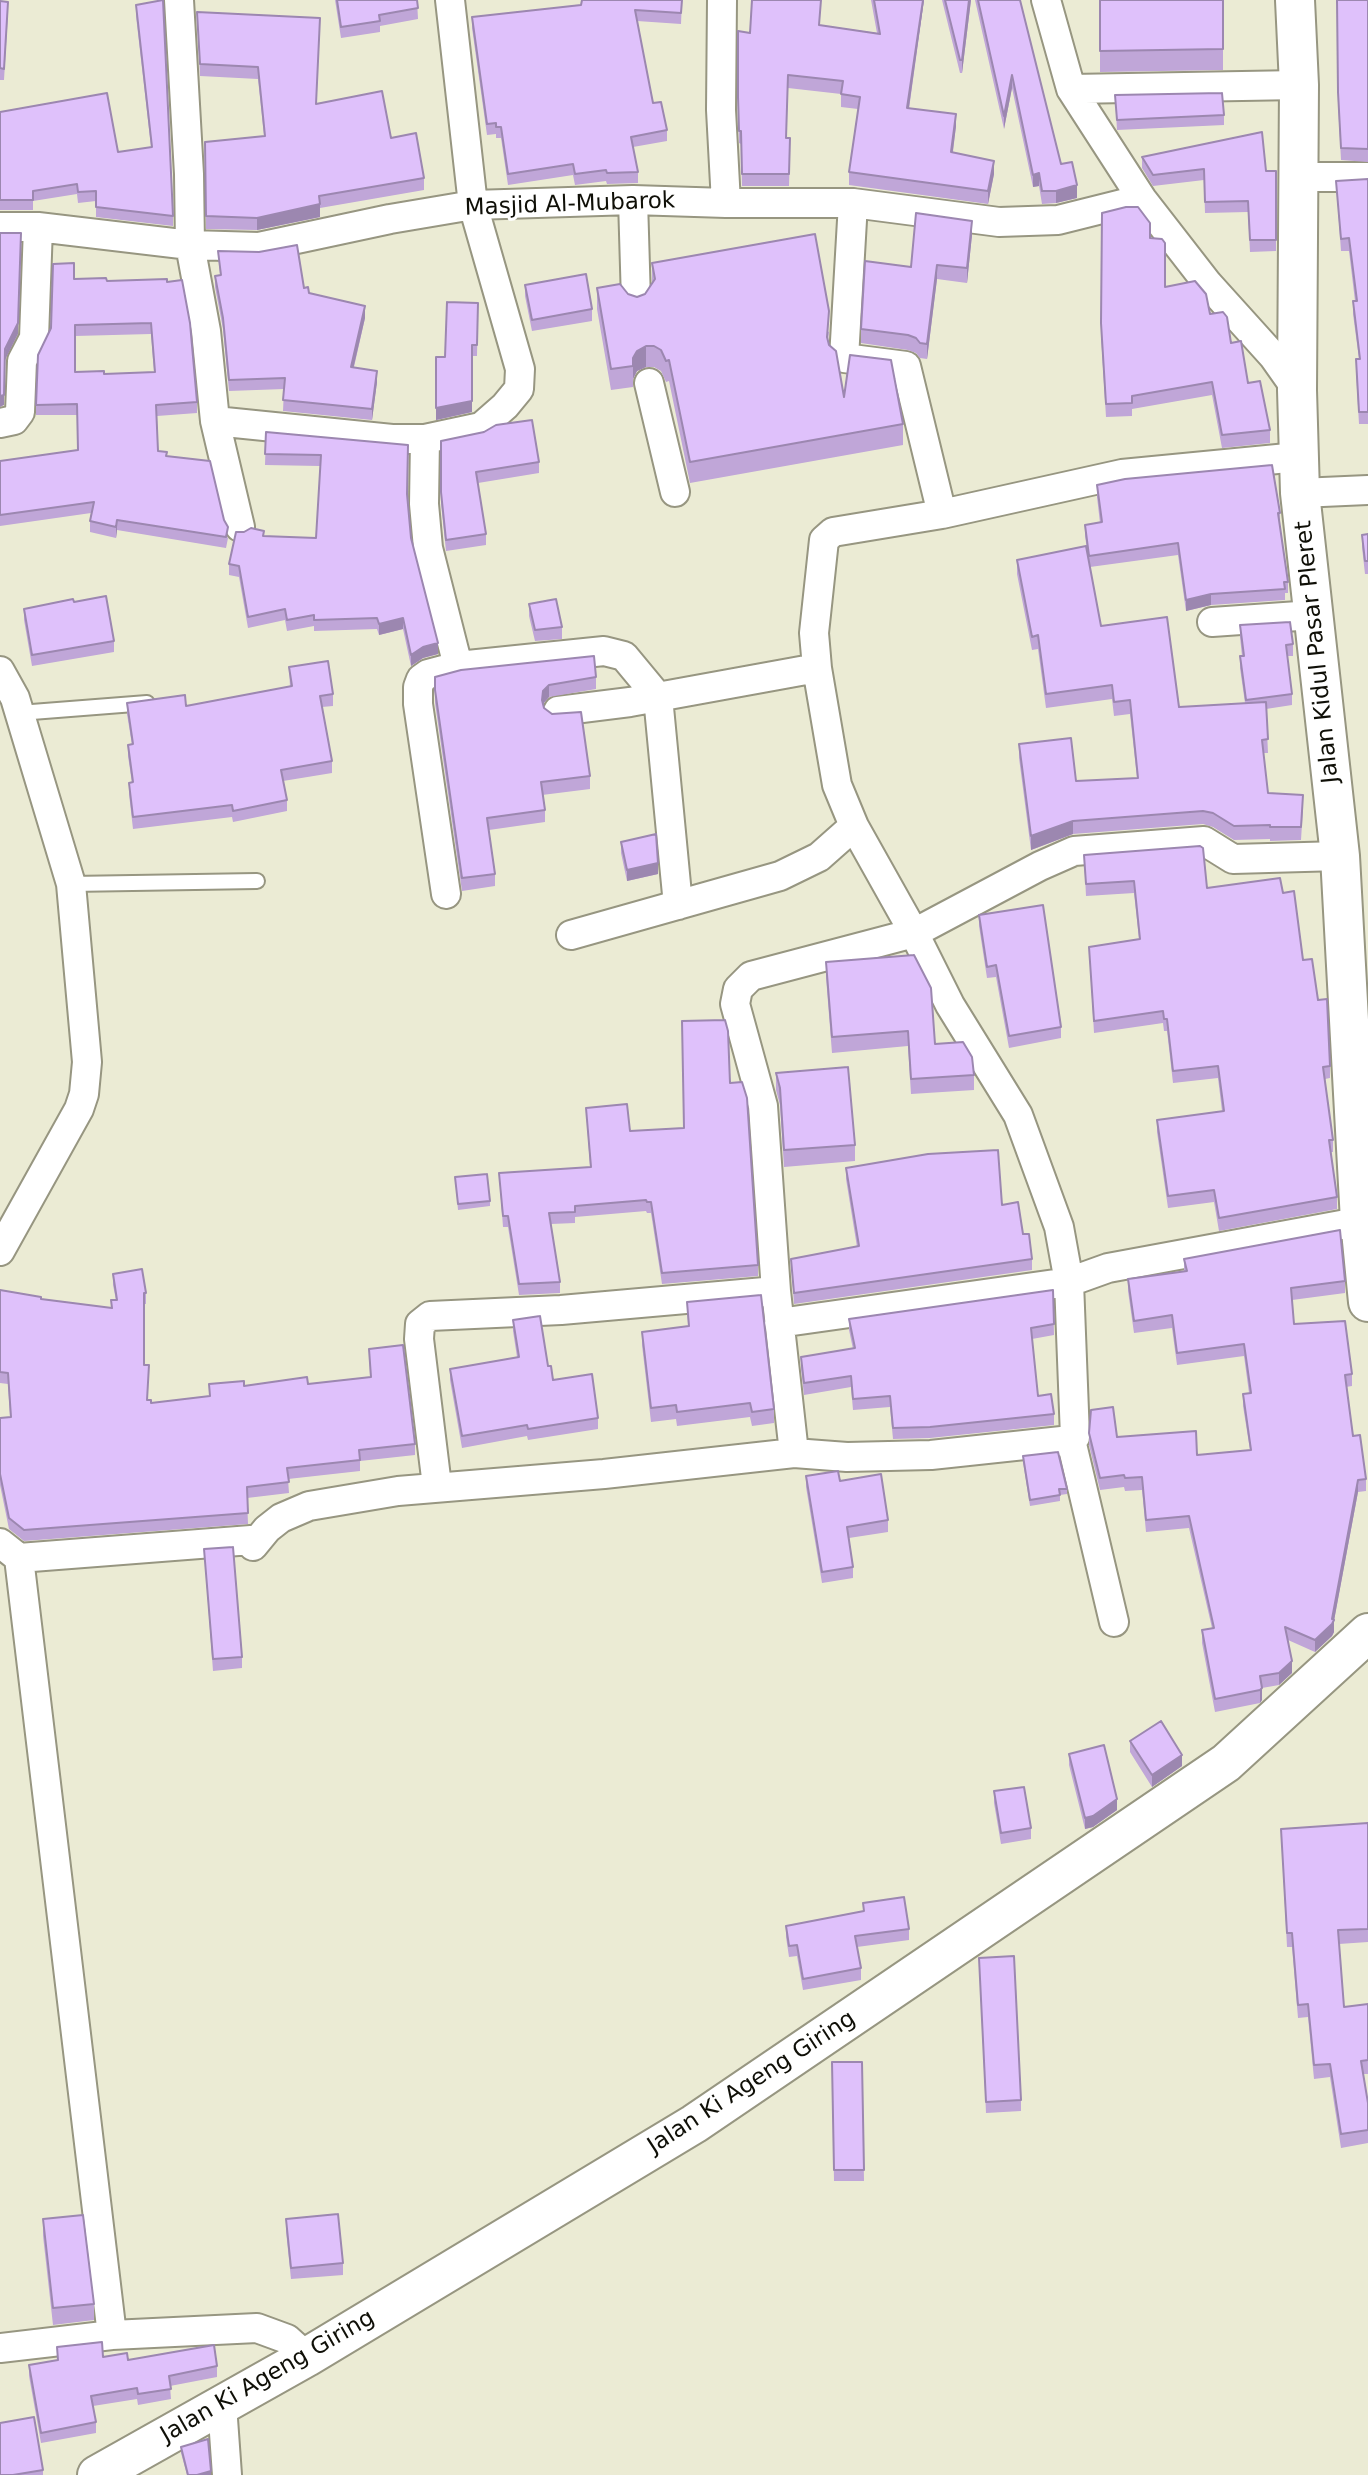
<!DOCTYPE html>
<html>
<head>
<meta charset="utf-8">
<style>
  body { margin:0 }
  canvas { display:block; background:#ebebd4 }
</style>
</head>
<body>
<canvas width="1368" height="2475"></canvas>
<script>
const ctx = document.querySelector('canvas').getContext('2d');
ctx.lineJoin = 'round';
function shape(rows) {
  const path = new Path2D();
  for (const r of rows) {
    path.moveTo(r[0], r[1]);
    for (let i = 2; i < r.length; i += 2) path.lineTo(r[i], r[i + 1]);
  }
  return path;
}
function stroke(path, color, width, dash) {
  ctx.strokeStyle = color;
  ctx.lineWidth = width;
  ctx.lineCap = dash ? 'butt' : 'round';
  ctx.setLineDash(dash || []);
  ctx.stroke(path);
}
function fillPath(path, color) {
  ctx.fillStyle = color;
  ctx.fill(path, 'evenodd');
}
function label(font, color, halo, rows, align = 'center') {
  ctx.font = font + ' "DejaVu Sans",sans-serif';
  ctx.lineWidth = 6;
  ctx.setLineDash([]);
  ctx.textBaseline = 'middle';
  ctx.strokeStyle = halo;
  ctx.fillStyle = color;
  for (const [text, x, y, turn = 0] of rows) {
    ctx.save();
    ctx.translate(x, y);
    ctx.rotate((+turn || 0) * Math.PI / 180);
    ctx.textAlign = isNaN(turn) ? turn : align;
    if (halo) ctx.strokeText(text, 0, 0);
    ctx.fillText(text, 0, 0);
    ctx.restore();
  }
}
const lane = shape([
  [19,713,147,703],
  [71,884,257,881]
]);
const street = shape([
  [179,0,189,174,190,245,206,331,215,421,240,527],
  [722,0,721,110,726,203],
  [1046,0,1071,89,1142,199,1208,284,1273,356,1297,390],
  [1071,89,1299,85],
  [1297,177,1368,177],
  [633,200,636,301],
  [853,203,844,358,906,366,942,514],
  [0,227,38,227,190,245,259,247,390,219,473,205,633,200,726,203,853,203,999,222,1058,220,1142,199],
  [649,383,675,492],
  [215,421,392,439,425,439,481,427,505,406,519,389,520,369,473,205,450,0],
  [0,423,14,420,20,412,22,361,34,338,38,227],
  [425,439,424,504,428,548,458,666],
  [1300,493,1368,490],
  [1212,622,1313,615],
  [0,671,15,698,71,884,87,1062,84,1094,79,1109,0,1251],
  [558,711,630,702,817,668],
  [446,894,418,704,418,687,421,679,428,674,458,666,604,651,624,656,658,697,678,905],
  [571,935,780,876,819,857,854,826],
  [776,1291,763,1106,735,1004,738,989,751,976,914,933,1040,866,1074,851,1204,841,1233,859,1340,856],
  [779,1323,1069,1282,1108,1268,1368,1220],
  [1071,1440,1075,1437,1069,1282,1059,1227,1018,1115,950,1005,914,933,854,826,837,785,817,668,814,633,824,540,833,532,942,514,1122,474,1298,457],
  [437,1486,419,1339,420,1324,430,1316,561,1310,776,1291,794,1453],
  [0,1543,19,1558,251,1540,253,1546,267,1529,281,1518,309,1506,398,1491,604,1474,794,1453,847,1457,931,1455,1071,1440,1114,1622],
  [19,1558,112,2335],
  [0,2348,112,2335,257,2328,287,2339,307,2357],
  [222,2405,227,2475]
]);
const secondary = shape([
  [1295,0,1299,85,1297,390,1300,493,1340,856,1360,1221,1368,1302],
  [97,2475,307,2357,694,2124,1226,1763,1368,1633]
]);
stroke(lane, '#979681', 18);
stroke(street, '#979681', 32);
stroke(secondary, '#979681', 42);
stroke(lane, '#fff', 14);
stroke(street, '#fff', 28);
stroke(secondary, '#fff', 38);
fillPath(shape([
  [335,0,417,0,418,19,380,26,380,32,341,38],
  [682,0,681,24,637,21,653,103,667,130,667,141,633,147,638,172,638,183,607,184,606,181,575,185,573,175,508,185,501,138,496,138,496,134,487,135,472,28,472,17,581,5],
  [871,0,924,0,909,109,956,126,953,152,994,174,988,204,849,185,849,172,858,109,841,107,841,94,788,88,786,138,790,151,789,186,742,186,741,144,739,143,738,110,738,31,750,33,820,25,877,33],
  [942,0,971,0,962,73,960,73],
  [975,0,1020,0,1061,164,1077,198,1056,203,1042,204,1039,186,1033,187,1012,88,1004,129],
  [1100,0,1223,0,1223,70,1100,72],
  [1337,0,1368,0,1368,162,1341,160,1338,104],
  [0,1,8,13,4,80,0,80],
  [136,5,173,216,173,226,96,217,96,201,78,203,77,194,33,201,33,210,0,210,0,112,118,152,151,147,136,16],
  [197,12,317,104,391,138,424,178,424,190,320,208,320,217,257,230,206,229,205,142,264,136,258,79,200,76],
  [1115,95,1224,115,1224,125,1117,130],
  [1142,157,1266,171,1276,171,1276,251,1250,252,1248,212,1205,213,1204,180,1153,186,1142,168],
  [1368,179,1368,424,1359,424,1356,372,1356,359,1359,359,1353,314,1353,301,1355,301,1349,251,1341,251,1336,181],
  [1102,213,1150,238,1165,287,1210,314,1231,343,1270,430,1270,443,1222,448,1212,395,1132,409,1132,416,1106,417,1101,336],
  [972,235,967,283,937,279,927,359,920,358,916,353,908,350,861,343,861,329,911,267],
  [218,251,304,288,309,293,365,318,354,367,377,382,372,420,283,411,284,389,229,391,223,329,215,287,215,276,220,275],
  [652,263,829,332,828,341,844,397,903,424,903,445,690,483,669,381,666,382,661,371,654,367,646,367,637,371,633,379,633,387,611,390,597,309,597,288,637,297,645,294,652,283],
  [74,279,107,281,167,282,197,402,197,413,157,416,158,451,167,456,228,538,226,548,117,530,116,538,90,532,90,521,91,513,0,526,0,461,78,450,77,415,36,415,36,405],
  [151,334,154,372,104,374,75,372,75,336],
  [525,285,592,309,592,321,532,331,525,296],
  [478,303,477,356,472,356,472,412,436,420,436,357,445,357],
  [266,432,408,445,408,496,411,538,438,654,423,658,411,666,403,629,379,635,377,629,314,631,314,626,287,631,285,620,248,628,239,577,229,575,229,564,244,532,264,536,316,538,320,466,265,465],
  [441,441,539,462,539,473,478,483,486,534,486,545,446,551,441,503],
  [1097,485,1280,513,1279,524,1288,582,1288,593,1285,593,1285,600,1211,605,1186,611,1178,555,1090,567,1101,626,1179,707,1245,703,1240,668,1240,656,1242,656,1240,637,1240,625,1293,644,1293,656,1287,656,1292,694,1292,705,1266,709,1268,753,1263,753,1268,793,1303,808,1301,840,1270,841,1270,839,1234,840,1213,827,1203,824,1073,834,1031,850,1019,758,1019,744,1076,781,1137,778,1130,714,1114,716,1112,699,1046,708,1038,649,1032,650,1017,574,1017,560,1088,556,1085,536,1085,525,1100,523,1097,497],
  [1368,534,1368,574,1365,574,1362,547,1362,535],
  [74,602,114,641,114,652,32,666,24,620,24,609],
  [529,604,562,627,562,639,535,641,529,616],
  [289,667,333,694,333,706,322,707,332,761,332,773,283,781,287,800,287,811,233,822,232,817,133,829,129,794,129,783,132,783,128,756,128,745,132,745,127,714,127,703,186,706,290,687],
  [435,677,596,677,596,689,549,697,543,704,544,708,590,776,590,789,542,795,545,810,545,822,489,830,495,874,495,886,462,891,435,703],
  [621,842,658,874,627,881,621,853],
  [1084,855,1207,888,1283,893,1303,960,1318,1000,1330,1066,1330,1078,1325,1079,1333,1140,1333,1152,1331,1152,1337,1197,1337,1209,1219,1231,1214,1202,1168,1208,1157,1132,1157,1120,1222,1111,1218,1078,1173,1083,1167,1031,1164,1031,1163,1023,1094,1033,1089,947,1139,939,1134,893,1086,896],
  [979,915,1061,1027,1061,1038,1009,1048,996,977,987,978,979,926],
  [826,962,935,1044,974,1075,974,1090,911,1094,908,1046,832,1053,826,977],
  [776,1073,855,1145,855,1161,784,1167,780,1105,776,1090],
  [730,1083,758,1265,758,1276,662,1284,651,1213,647,1213,646,1211,575,1217,575,1223,551,1224,560,1282,560,1293,519,1295,508,1227,503,1227,499,1173,590,1167,586,1108,630,1131,684,1128],
  [846,1168,1002,1205,1023,1234,1032,1259,1032,1270,794,1304,791,1259,857,1247,846,1179],
  [455,1177,490,1201,490,1206,458,1210],
  [1184,1259,1345,1281,1345,1293,1292,1300,1294,1324,1352,1374,1352,1386,1346,1387,1353,1436,1366,1479,1366,1491,1358,1492,1334,1620,1334,1632,1332,1636,1315,1652,1288,1640,1292,1673,1279,1685,1262,1688,1262,1700,1260,1703,1215,1712,1202,1643,1202,1630,1212,1628,1189,1528,1146,1532,1142,1490,1125,1491,1124,1487,1100,1490,1089,1445,1089,1433,1117,1437,1197,1455,1250,1450,1243,1406,1243,1394,1249,1393,1244,1356,1177,1365,1172,1328,1134,1333,1128,1291,1128,1279,1184,1271],
  [113,1274,146,1293,146,1304,144,1304,144,1365,148,1400,151,1403,209,1396,209,1384,244,1386,308,1384,370,1377,369,1349,415,1444,415,1455,360,1461,360,1471,288,1479,289,1493,247,1498,248,1524,24,1541,9,1529,0,1485,0,1418,10,1417,8,1384,0,1383,0,1290,41,1299,111,1308,116,1300,113,1285],
  [1053,1290,1054,1335,1032,1339,1038,1396,1054,1414,1054,1425,930,1438,893,1439,890,1407,853,1410,851,1387,804,1395,801,1368,801,1357,853,1349,849,1330,849,1319],
  [687,1302,774,1409,774,1423,752,1426,750,1417,677,1426,676,1419,651,1422,642,1345,642,1332,688,1326],
  [513,1320,548,1366,553,1380,598,1418,598,1429,528,1440,527,1436,462,1448,450,1380,450,1369,517,1357,513,1331],
  [1023,1456,1067,1489,1067,1494,1060,1495,1060,1501,1030,1506,1023,1462],
  [806,1476,840,1481,888,1520,888,1532,849,1538,853,1567,853,1578,822,1583,806,1487],
  [204,1549,242,1657,242,1668,213,1671],
  [1130,1741,1182,1766,1152,1787,1130,1752],
  [1069,1754,1117,1810,1093,1827,1085,1829,1069,1765],
  [994,1791,1031,1828,1031,1839,1001,1844,994,1803],
  [1368,1823,1368,1942,1339,1944,1344,2007,1368,2004,1368,2074,1363,2074,1368,2103,1368,2143,1341,2148,1330,2077,1314,2079,1308,2017,1298,2018,1292,1947,1287,1947,1281,1829],
  [863,1903,909,1929,909,1940,857,1947,861,1968,861,1980,803,1990,797,1956,789,1957,786,1937,786,1926,863,1911],
  [979,1958,1021,2100,1021,2111,986,2113],
  [832,2062,862,2062,864,2181,834,2181],
  [43,2219,94,2304,94,2320,53,2325,43,2236],
  [286,2219,343,2263,343,2275,291,2279,286,2231],
  [57,2347,103,2357,217,2366,217,2377,170,2386,171,2399,138,2405,137,2399,93,2406,96,2422,96,2433,41,2443,29,2376,29,2365,57,2360],
  [181,2447,211,2475,187,2475,181,2453],
  [43,2470,43,2475,0,2475]
]), '#c0a6d8');
fillPath(shape([
  [923,0,924,0,907,121,907,108],
  [969,0,971,0,962,73,962,60],
  [1012,75,1012,88,1004,129,1004,116],
  [956,114,956,126,951,165,951,152],
  [994,161,994,174,988,204,988,191],
  [1039,173,1039,186,1033,187,1033,175],
  [1077,185,1077,198,1056,203,1056,191],
  [320,204,320,217,257,230,257,218],
  [972,221,972,235,967,283,967,268],
  [21,233,18,334,5,360,4,405,0,407,0,396],
  [937,265,937,279,927,359,927,344],
  [365,306,365,318,351,378,351,367],
  [646,346,646,367,637,371,633,379,633,358,637,351],
  [472,356,472,412,436,420,436,408],
  [377,371,377,382,372,420,372,409],
  [117,520,117,530,116,538,116,527],
  [1211,594,1211,605,1186,611,1186,600],
  [403,618,403,629,379,635,379,624],
  [438,643,438,654,423,658,411,666,411,655,423,647],
  [549,685,549,697,543,704,542,700,543,691],
  [1073,821,1073,834,1031,850,1031,836],
  [658,863,658,874,627,881,627,870],
  [1358,1480,1358,1492,1334,1621,1334,1620,1334,1632,1332,1636,1315,1652,1315,1640,1332,1619],
  [1292,1661,1292,1673,1279,1685,1279,1673],
  [1262,1688,1262,1700,1260,1703,1260,1690],
  [1182,1755,1182,1766,1152,1787,1152,1775],
  [1117,1799,1117,1810,1093,1827,1085,1829,1085,1818],
  [211,2471,211,2475,197,2475]
]), '#9c87b0');
const building = shape([
  [163,0,173,216,96,207,96,191,78,192,77,184,33,191,33,200,0,200,0,112,107,93,118,152,152,147,136,5,163,0],
  [337,0,417,0,418,8,379,15,380,21,341,27,337,0],
  [582,0,682,0,681,13,635,10,653,103,661,102,667,130,631,137,638,172,607,173,606,170,575,174,573,164,508,174,501,127,496,127,496,123,487,124,472,17,581,5,582,0],
  [752,0,821,0,819,25,880,34,874,0,923,0,907,108,956,114,951,152,994,161,988,191,849,172,860,97,841,94,843,81,788,75,786,138,790,138,789,174,742,174,741,131,739,131,738,97,738,31,750,33,752,0],
  [945,0,969,0,962,60,960,60,945,0],
  [978,0,1020,0,1061,164,1072,162,1077,185,1056,191,1042,191,1039,173,1033,175,1012,75,1004,116,978,0],
  [1100,0,1223,0,1223,49,1100,51,1100,0],
  [1337,0,1368,0,1368,149,1341,148,1338,92,1337,0],
  [0,1,8,2,4,69,0,68,0,1],
  [197,12,320,18,316,104,382,91,391,138,416,133,424,178,319,196,320,204,257,218,206,216,205,142,265,136,258,67,200,64,197,12],
  [1222,93,1224,115,1117,120,1115,95,1222,93],
  [1262,132,1266,171,1276,171,1276,240,1250,240,1248,201,1205,202,1204,169,1153,175,1142,157,1262,132],
  [1368,179,1368,412,1359,412,1356,359,1360,359,1353,301,1357,301,1349,238,1341,239,1336,181,1368,179],
  [1126,207,1138,207,1150,223,1150,238,1162,239,1165,243,1165,287,1195,281,1206,294,1210,314,1223,312,1227,317,1231,343,1241,341,1248,383,1260,381,1270,430,1222,435,1212,382,1132,396,1132,403,1106,404,1101,323,1102,213,1126,207],
  [916,213,972,221,967,268,937,265,927,344,920,343,916,338,908,335,861,329,865,261,911,267,916,213],
  [0,233,21,233,18,323,5,349,4,395,0,396,0,233],
  [815,234,829,311,827,337,829,345,836,351,844,397,850,355,891,360,903,424,690,462,669,360,666,361,661,350,654,346,646,346,637,351,633,358,633,366,611,369,597,288,620,284,628,294,637,297,645,294,655,279,652,263,815,234],
  [297,245,304,288,308,287,309,293,365,306,351,367,377,371,372,409,283,400,285,378,229,380,223,318,215,276,221,275,218,251,259,252,297,245],
  [74,263,74,279,106,278,107,281,167,279,167,282,182,280,190,323,197,402,156,405,158,451,167,452,166,456,210,461,224,520,228,527,226,537,117,520,116,527,90,521,94,502,0,515,0,461,78,450,77,404,36,405,38,355,51,328,53,264,74,263],
  [151,323,155,372,104,374,104,371,75,372,75,325,151,323],
  [586,274,592,309,532,320,525,285,586,274],
  [447,302,478,303,477,345,472,345,472,401,436,408,436,357,445,357,447,302],
  [532,420,539,462,476,472,486,534,446,540,441,492,441,441,484,432,496,425,532,420],
  [266,432,408,445,407,494,411,538,438,643,423,647,411,655,403,618,379,624,377,618,314,620,314,615,287,620,285,609,248,617,239,566,229,564,236,532,244,532,251,528,264,531,263,536,316,538,321,455,265,454,266,432],
  [1272,465,1280,513,1278,513,1288,582,1284,582,1285,589,1211,594,1186,600,1178,543,1089,556,1085,525,1102,522,1097,485,1125,479,1272,465],
  [1368,534,1368,561,1365,561,1362,535,1368,534],
  [1086,546,1101,626,1167,617,1179,707,1266,702,1268,739,1262,740,1268,793,1303,795,1301,827,1270,827,1270,825,1234,826,1213,813,1203,811,1073,821,1031,836,1019,744,1071,738,1076,781,1138,778,1130,700,1114,702,1112,685,1046,694,1038,635,1032,637,1017,560,1086,546],
  [106,596,114,641,32,655,24,609,73,599,74,602,106,596],
  [556,599,562,627,535,630,529,604,556,599],
  [1290,622,1293,644,1286,645,1292,694,1246,700,1240,656,1244,656,1240,625,1290,622],
  [594,656,596,677,549,685,543,691,542,700,544,708,552,714,581,712,590,776,541,782,545,810,487,818,495,874,462,878,435,690,435,677,461,670,594,656],
  [328,661,333,694,320,696,332,761,281,770,287,800,233,811,232,805,133,817,129,783,133,782,128,745,133,744,127,703,185,695,186,706,292,686,289,667,328,661],
  [656,834,658,863,627,870,621,842,656,834],
  [1200,846,1203,848,1207,888,1280,878,1283,893,1294,891,1303,960,1312,959,1318,1000,1327,999,1330,1066,1323,1067,1333,1140,1329,1140,1337,1197,1219,1218,1214,1190,1168,1196,1157,1120,1224,1111,1218,1066,1173,1071,1167,1019,1164,1019,1163,1011,1094,1021,1089,947,1140,939,1134,881,1086,884,1084,855,1200,846],
  [1043,905,1061,1027,1009,1036,996,965,987,967,979,915,1043,905],
  [914,955,931,988,935,1044,963,1042,972,1057,974,1075,911,1079,908,1031,832,1037,826,962,914,955],
  [725,1020,728,1031,730,1083,742,1082,747,1098,758,1265,662,1273,651,1202,647,1202,646,1200,575,1206,575,1212,549,1213,560,1282,519,1284,508,1216,503,1216,499,1173,591,1167,586,1108,627,1104,630,1131,684,1128,682,1021,725,1020],
  [848,1067,855,1145,784,1150,780,1088,776,1073,848,1067],
  [998,1150,1002,1205,1018,1202,1023,1234,1029,1234,1032,1259,794,1293,791,1259,859,1246,846,1168,928,1154,998,1150],
  [487,1174,490,1201,458,1204,455,1177,487,1174],
  [1340,1230,1345,1281,1291,1288,1294,1324,1345,1321,1352,1374,1345,1375,1353,1436,1360,1435,1366,1479,1358,1480,1332,1619,1334,1620,1332,1624,1315,1640,1285,1627,1292,1661,1279,1673,1260,1676,1262,1688,1260,1690,1215,1699,1202,1630,1214,1628,1189,1516,1146,1520,1142,1477,1125,1478,1124,1475,1100,1478,1089,1433,1091,1410,1113,1407,1117,1437,1196,1431,1197,1455,1251,1450,1243,1394,1251,1393,1244,1344,1177,1353,1172,1315,1134,1321,1128,1279,1187,1271,1184,1259,1340,1230],
  [142,1269,146,1293,144,1293,144,1365,149,1365,147,1400,151,1400,151,1403,210,1396,209,1384,244,1381,244,1386,307,1377,308,1384,371,1377,369,1349,403,1345,415,1444,359,1450,360,1460,287,1468,289,1482,247,1487,248,1513,24,1530,9,1518,0,1474,0,1418,11,1417,8,1373,0,1372,0,1290,41,1297,41,1299,112,1308,111,1300,117,1300,113,1274,142,1269],
  [1053,1290,1054,1324,1031,1328,1038,1396,1051,1394,1054,1414,930,1427,893,1428,890,1396,853,1399,851,1376,804,1383,801,1357,855,1348,849,1319,1053,1290],
  [761,1295,774,1409,752,1412,750,1403,677,1412,676,1405,651,1408,642,1332,689,1326,687,1302,761,1295],
  [540,1316,548,1366,551,1366,553,1380,592,1374,598,1418,528,1429,527,1425,462,1436,450,1369,519,1357,513,1320,540,1316],
  [1058,1452,1067,1489,1059,1489,1060,1495,1030,1500,1023,1456,1058,1452],
  [838,1471,840,1481,881,1474,888,1520,847,1527,853,1567,822,1572,806,1476,838,1471],
  [233,1547,242,1657,213,1659,204,1549,233,1547],
  [1161,1721,1182,1755,1152,1775,1130,1741,1161,1721],
  [1104,1745,1117,1799,1093,1816,1085,1818,1069,1754,1104,1745],
  [1024,1787,1031,1828,1001,1833,994,1791,1024,1787],
  [1368,1823,1368,1929,1338,1930,1344,2007,1368,2004,1368,2060,1361,2061,1368,2103,1368,2130,1341,2134,1330,2064,1314,2065,1308,2004,1298,2005,1292,1933,1287,1933,1281,1829,1368,1823],
  [904,1897,909,1929,855,1936,861,1968,803,1979,797,1945,789,1946,786,1926,864,1911,863,1903,904,1897],
  [1014,1956,1021,2100,986,2102,979,1958,1014,1956],
  [832,2062,862,2062,864,2170,834,2170,832,2062],
  [338,2214,343,2263,291,2268,286,2219,338,2214],
  [83,2215,94,2304,53,2308,43,2219,83,2215],
  [102,2342,103,2357,127,2353,128,2360,214,2345,217,2366,169,2376,171,2389,138,2394,137,2388,91,2396,96,2422,41,2433,29,2365,58,2360,57,2347,102,2342],
  [34,2417,43,2470,13,2475,0,2475,0,2423,34,2417],
  [208,2439,211,2471,197,2475,188,2475,181,2447,208,2439]
]);
fillPath(building, '#dfc1fb');
stroke(building, '#9c87b0', 2);
label('23px', '#0f0f07', '#fff', [
  ["Masjid Al-Mubarok",570,205,-2],
  ["Jalan Kidul Pasar Pleret",1318,652,-96],
  ["Jalan Ki Ageng Giring",752,2083,-33],
  ["Jalan Ki Ageng Giring",268,2377,-30]
]);
</script>
</body>
</html>
